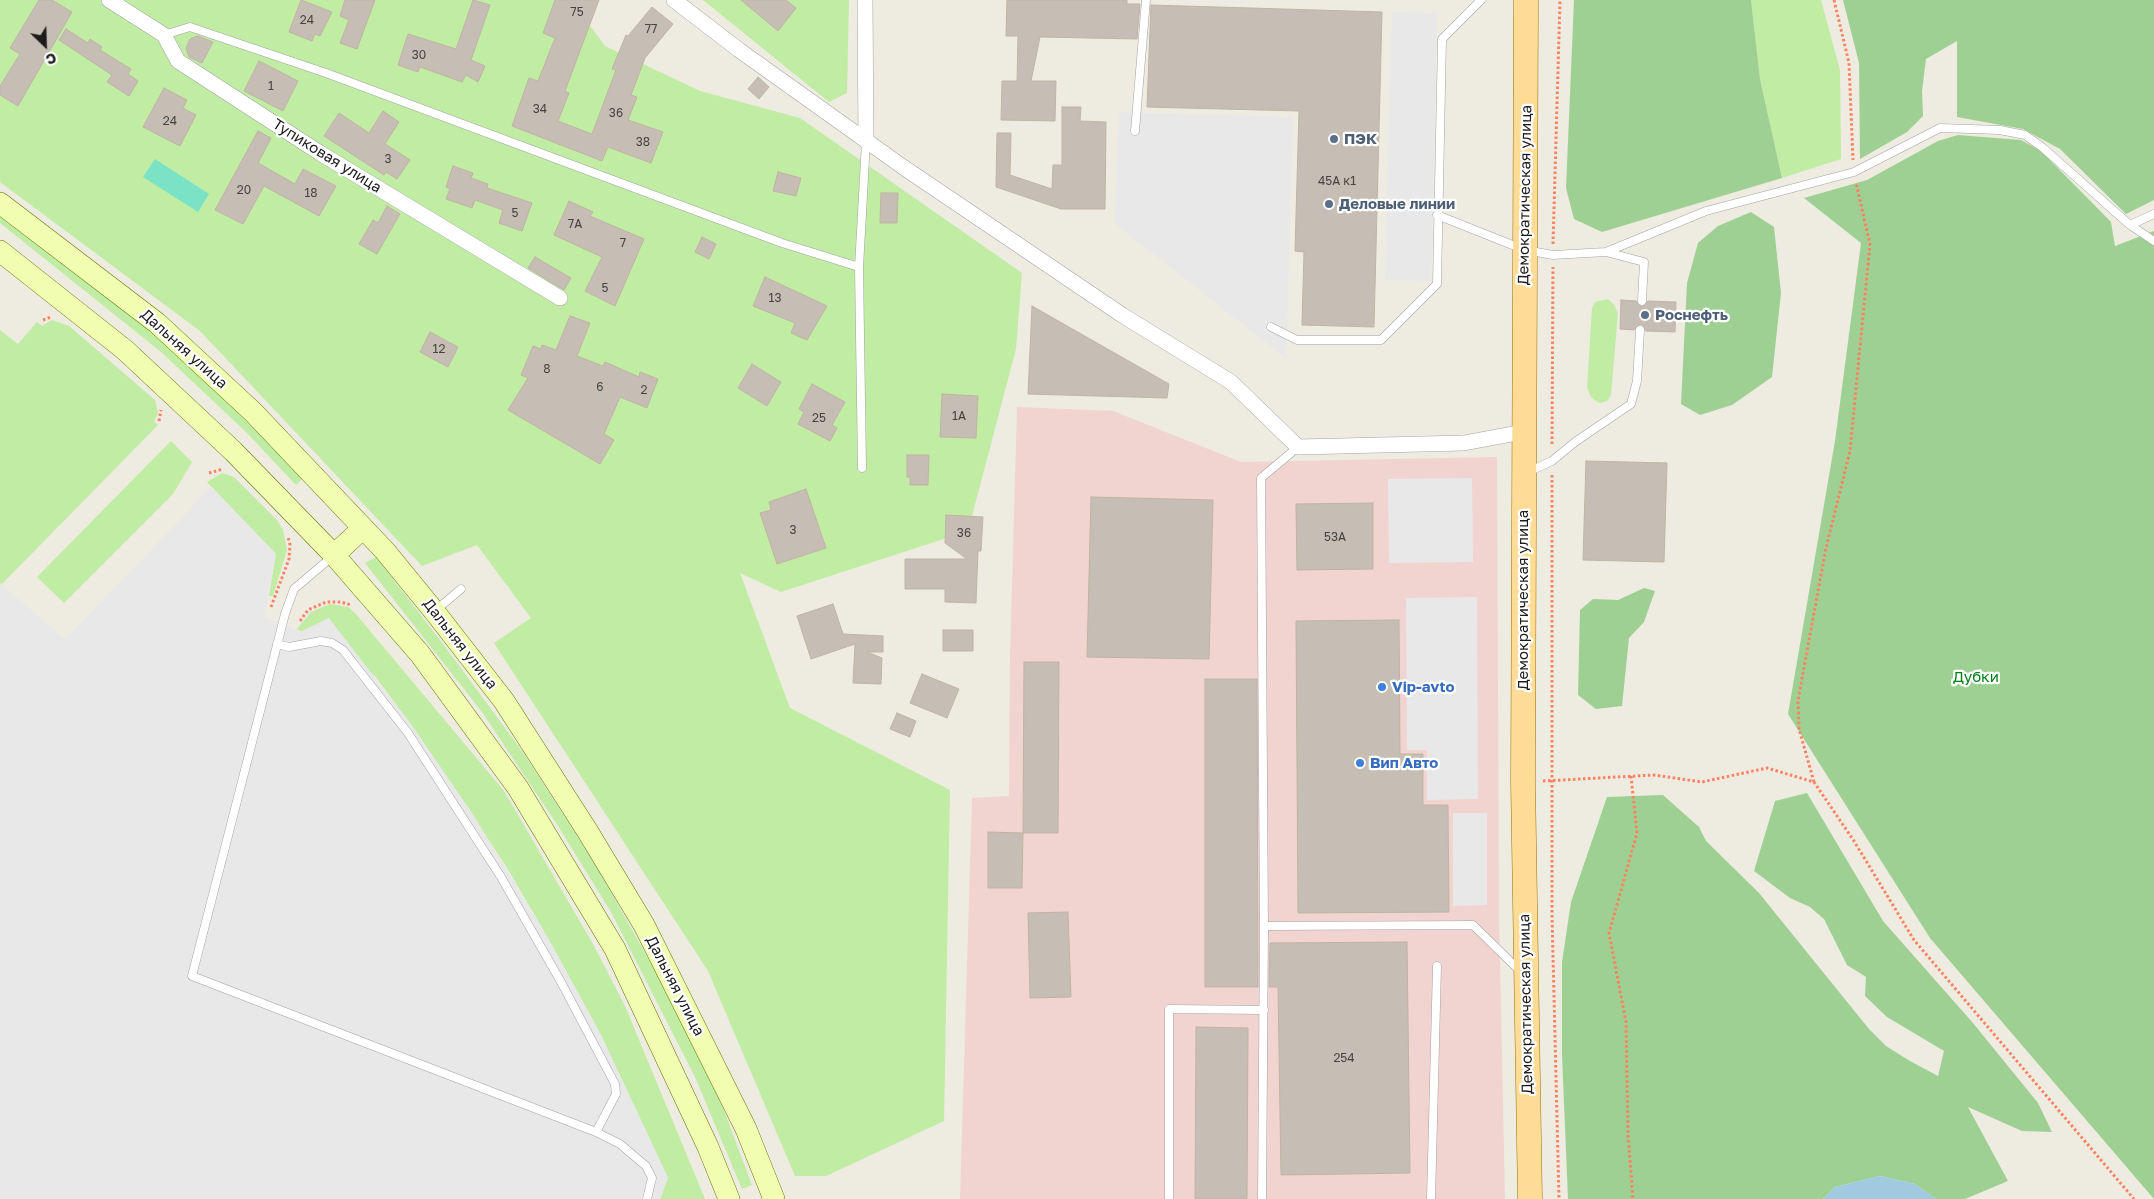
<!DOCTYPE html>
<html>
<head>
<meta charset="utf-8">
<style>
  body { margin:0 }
  #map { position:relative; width:2154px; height:1199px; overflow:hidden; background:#eeebe1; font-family:"Golos Text",sans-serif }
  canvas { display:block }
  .north { position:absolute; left:20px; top:20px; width:50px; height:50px; -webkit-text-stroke:4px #fff; paint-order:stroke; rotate:156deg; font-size:14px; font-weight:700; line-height:20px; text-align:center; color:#1c1c1c }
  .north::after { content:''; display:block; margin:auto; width:18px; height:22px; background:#1c1c1c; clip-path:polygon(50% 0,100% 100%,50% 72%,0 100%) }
</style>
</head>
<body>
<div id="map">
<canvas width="2154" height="1199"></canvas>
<div class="north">С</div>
</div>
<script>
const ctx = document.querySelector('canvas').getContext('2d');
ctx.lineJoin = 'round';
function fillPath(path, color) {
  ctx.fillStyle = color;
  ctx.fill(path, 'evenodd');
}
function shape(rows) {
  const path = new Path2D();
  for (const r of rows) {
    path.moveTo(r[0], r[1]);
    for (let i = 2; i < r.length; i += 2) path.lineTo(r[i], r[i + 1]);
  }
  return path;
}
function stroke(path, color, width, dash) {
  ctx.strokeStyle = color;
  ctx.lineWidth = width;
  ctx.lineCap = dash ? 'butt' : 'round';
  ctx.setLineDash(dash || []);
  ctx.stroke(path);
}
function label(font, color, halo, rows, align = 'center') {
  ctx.font = font + ' "Golos Text",sans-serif';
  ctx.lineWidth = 4.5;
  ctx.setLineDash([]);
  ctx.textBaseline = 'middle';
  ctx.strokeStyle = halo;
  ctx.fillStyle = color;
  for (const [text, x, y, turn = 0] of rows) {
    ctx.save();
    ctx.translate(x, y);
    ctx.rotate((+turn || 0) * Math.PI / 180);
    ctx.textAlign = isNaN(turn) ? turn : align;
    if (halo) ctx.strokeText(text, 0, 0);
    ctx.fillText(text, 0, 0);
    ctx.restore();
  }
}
fillPath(shape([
  [1017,407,1113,411,1241,462,1497,457,1499,914,1505,1199,960,1199,972,798,1009,796,1010,657]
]), '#f1d4cf');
fillPath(shape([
  [0,0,571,0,605,46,700,91,800,118,1022,273,1016,349,968,531,781,592,740,573,790,708,950,790,944,1121,826,1176,795,1176,708,971,494,643,531,618,477,545,422,566,200,331,0,182],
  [703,0,849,0,847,93,829,102],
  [1751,0,1821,0,1840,70,1841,159,1782,178,1760,79],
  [0,213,136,318,210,385,304,477,296,485,246,432,160,351,0,223],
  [1608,299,1614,305,1618,313,1611,395,1607,401,1599,403,1591,397,1587,388,1592,308,1595,302],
  [52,320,69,326,155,400,158,413,154,422,158,425,2,584,0,583,0,330,18,344,37,322,42,326],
  [171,441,192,462,173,494,64,603,37,577],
  [222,473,234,477,277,520,283,530,287,550,273,596,269,596,276,554,207,482],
  [376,557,443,644,522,751,594,862,654,969,718,1095,752,1185,742,1189,695,1077,611,912,558,826,482,712,365,563],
  [330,604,348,607,355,613,504,791,593,944,625,1006,705,1199,660,1199,668,1178,601,1035,548,938,506,866,413,727,375,676,297,629,311,612]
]), '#c0eca3');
fillPath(shape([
  [1574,0,1751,0,1760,79,1782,178,1602,232,1574,219,1566,188],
  [1843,0,2154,0,2154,200,2126,214,2060,149,2023,129,1957,117,1957,41,1926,59,1922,91,1923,116,1907,132,1860,159,1859,63],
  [1958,135,2021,140,2041,151,2111,222,2115,246,2154,231,2154,1199,1930,938,1788,714,1835,441,1861,243,1804,198,1867,180,1938,141],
  [1751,212,1774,227,1781,293,1772,377,1732,405,1700,415,1681,404,1687,283,1698,243,1718,226],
  [1644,588,1655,591,1644,622,1629,638,1622,706,1596,709,1578,695,1580,610,1593,599,1618,600],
  [1807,793,1883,921,1973,1023,2038,1103,2052,1132,2022,1131,1968,1107,2008,1181,1965,1199,1936,1199,1915,1184,1880,1176,1835,1187,1823,1199,1568,1199,1562,1055,1562,962,1571,902,1607,797,1663,795,1699,827,1706,841,1759,893,1869,1029,1886,1046,1910,1061,1938,1076,1944,1051,1887,1017,1865,996,1866,977,1847,965,1824,919,1810,907,1790,898,1754,871,1775,801]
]), '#9fd093');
fillPath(shape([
  [155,159,209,194,198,212,143,177]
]), '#7ae3c5');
fillPath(shape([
  [1392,12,1437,13,1431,281,1385,280],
  [1119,112,1293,117,1286,358,1115,224],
  [1472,478,1473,562,1389,563,1388,479],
  [211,487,276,554,264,617,300,632,329,618,413,727,474,816,548,938,601,1035,668,1178,660,1199,0,1199,0,583,65,640],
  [1477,597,1478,799,1427,800,1427,750,1407,750,1406,598],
  [1453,813,1487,813,1487,905,1453,906]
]), '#e8e8e8');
fillPath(shape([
  [1880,1176,1915,1184,1936,1199,1823,1199,1835,1187]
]), '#9fcadf');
const building = shape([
  [39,0,52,0,72,12,18,106,0,95,0,86,20,54,10,48,39,0],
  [301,0,332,12,320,36,315,34,312,41,289,32,301,0],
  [345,0,375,0,357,49,340,43,349,20,340,16,345,0],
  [473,0,490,5,471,60,485,66,478,82,466,75,462,82,420,67,418,72,398,65,408,34,456,49,473,0],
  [555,0,599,0,565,91,569,93,558,121,592,134,616,70,612,69,626,35,628,36,652,7,673,24,645,58,631,95,637,97,628,120,663,132,651,163,608,147,602,161,512,126,529,78,538,81,555,38,543,33,555,0],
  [741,0,786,0,796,8,778,31,741,0],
  [1007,0,1127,0,1127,4,1140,4,1137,39,1040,37,1031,81,1056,81,1055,121,1001,120,1002,81,1017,81,1018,36,1006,36,1007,0],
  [1151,5,1382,12,1374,327,1302,325,1304,252,1295,251,1299,111,1147,107,1151,5],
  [66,29,88,43,90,39,102,47,100,50,131,69,128,74,138,81,129,96,107,82,112,75,59,40,66,29],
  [198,36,213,42,202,63,189,57,186,48,190,39,198,36],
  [259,61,298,81,283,111,244,91,259,61],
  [758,77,769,87,759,99,748,89,758,77],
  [164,88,187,100,183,108,196,115,180,146,143,127,164,88],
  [1062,107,1081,107,1080,121,1106,122,1105,209,1061,209,996,187,997,133,1011,133,1010,175,1052,189,1053,165,1062,165,1062,107],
  [383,111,399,122,385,144,410,160,397,179,386,172,384,175,324,136,339,113,369,133,383,111],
  [258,131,271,138,258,163,295,184,303,169,336,186,319,216,264,186,243,224,215,210,258,131],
  [453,166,473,173,471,178,488,184,487,188,532,203,522,231,499,223,503,210,475,200,472,208,446,199,450,189,446,187,453,166],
  [778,172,801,178,796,196,773,191,778,172],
  [881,193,898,193,897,223,880,223,881,193],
  [569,201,593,212,590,216,644,239,615,306,585,291,602,257,554,235,569,201],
  [387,206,400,214,377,254,359,244,373,220,378,223,387,206],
  [702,237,716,244,709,259,695,252,702,237],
  [535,257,571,278,564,290,528,268,535,257],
  [765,277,827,306,807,340,791,333,795,323,753,306,765,277],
  [1621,300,1636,301,1642,307,1648,301,1676,302,1675,332,1646,331,1643,326,1640,324,1634,330,1620,329,1621,300],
  [1032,306,1169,384,1167,398,1028,394,1032,306],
  [570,316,590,323,577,356,603,366,605,362,639,377,640,372,658,379,647,408,620,397,604,434,614,440,600,464,508,410,528,378,521,375,533,346,541,349,542,345,556,350,570,316],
  [430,332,458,347,448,367,420,352,430,332],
  [752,364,781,382,767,406,738,388,752,364],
  [812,384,845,402,832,425,837,428,830,441,798,424,804,412,799,409,812,384],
  [942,394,978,396,976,438,940,437,942,394],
  [907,455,929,455,928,485,910,485,910,477,907,477,907,455],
  [1586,461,1667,463,1664,562,1583,560,1586,461],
  [806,489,826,548,777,564,760,513,771,510,769,502,806,489],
  [1091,497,1213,500,1209,659,1087,657,1091,497],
  [1373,503,1373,569,1297,570,1296,504,1373,503],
  [946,515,983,517,981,551,978,551,976,603,945,602,945,589,905,589,905,559,967,559,945,543,946,515],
  [833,604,843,634,883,636,883,652,867,652,882,658,881,684,853,683,855,644,811,659,797,616,833,604],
  [1399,620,1400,754,1423,754,1423,805,1448,805,1449,912,1298,913,1296,621,1399,620],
  [943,630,973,630,973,651,943,651,943,630],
  [1024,662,1059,662,1058,833,1023,833,1024,662],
  [922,674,959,689,947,718,910,703,922,674],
  [1205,679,1257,679,1258,987,1205,987,1205,679],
  [897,713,916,721,910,737,890,729,897,713],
  [988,832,1023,833,1022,888,988,888,988,832],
  [1068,912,1071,997,1030,998,1028,913,1068,912],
  [1407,942,1410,1173,1281,1175,1278,987,1269,987,1270,943,1407,942],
  [1196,1027,1248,1028,1247,1199,1195,1199,1196,1027]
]);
fillPath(building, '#c6beb4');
stroke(building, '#c1b3a3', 1);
const lane = shape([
  [164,35,190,27,326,73,782,243,859,267],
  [1135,131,1146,0],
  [1437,215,1525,250,1553,255,1606,252,1644,262,1642,301],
  [2130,225,2154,214],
  [1606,252,1706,211,1854,172,1940,128,2000,130,2025,135,2042,147,2130,225,2154,241],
  [1271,327,1297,340,1381,340,1437,284,1442,39,1481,0],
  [1298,447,1261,478,1264,926,1473,925,1520,971],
  [862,468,859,267,866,141],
  [1528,472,1552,461,1575,442,1631,404,1637,381,1640,330],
  [333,556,294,589,285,614,192,976,596,1132,620,1144,646,1166,652,1178,647,1199],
  [436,610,461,589],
  [277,644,289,647,321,641,332,643,343,650,408,733,501,877,561,982,615,1084,616,1094,596,1132],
  [1169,1199,1169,1009,1264,1010],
  [1262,1199,1264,926],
  [1431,1199,1437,966]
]);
const street = shape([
  [109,0,164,35,178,61,320,153,560,298],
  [674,0,739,50,903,167,1122,315,1231,382,1298,447,1464,443,1523,432],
  [865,0,866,141]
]);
const secondary = shape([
  [0,203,157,323,253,412,385,551,434,611,504,701,588,832,644,925,746,1129,774,1199],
  [0,251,125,350,233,451,334,555,420,654,518,788,615,949,708,1147,729,1199],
  [334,555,363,528]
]);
const primary = shape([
  [1526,0,1523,782,1530,1199]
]);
stroke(lane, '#a3a3a3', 9);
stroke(street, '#a3a3a3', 16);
stroke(secondary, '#5d7700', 22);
stroke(primary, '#957300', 25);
stroke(shape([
  [1834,0,1849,63,1853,160],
  [1553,244,1560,0],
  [43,320,51,317],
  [159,421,161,410],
  [1552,444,1553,267],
  [209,473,223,469],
  [1552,475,1552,915,1559,1199],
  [271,607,289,559,290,545,288,537],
  [300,621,308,610,326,602,341,602,351,605],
  [1631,776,1637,833,1609,933,1626,1022,1628,1135,1633,1199],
  [1543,781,1654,775,1702,782,1767,768,1814,782,1854,841,1914,940,2134,1199],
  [1814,782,1799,729,1798,700,1826,548,1850,451,1870,244,1856,183]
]), '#ff8262', 3, [2.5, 2.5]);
stroke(lane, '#fff', 8);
stroke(street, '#fff', 15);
stroke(secondary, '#f1fdb1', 21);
stroke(primary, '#ffdc96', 24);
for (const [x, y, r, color] of [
  [1334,139,5,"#5c6f8a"],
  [1329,204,5,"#5c6f8a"],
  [1645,315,5,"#5c6f8a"],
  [1382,687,5,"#3f7fe0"],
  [1360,763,5,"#3f7fe0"]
]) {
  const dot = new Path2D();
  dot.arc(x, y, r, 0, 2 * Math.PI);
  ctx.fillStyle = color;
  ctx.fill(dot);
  stroke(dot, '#fff', 2);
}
label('12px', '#464442', null, [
  ["75",577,12],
  ["24",307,20],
  ["77",651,29],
  ["30",419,55],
  ["1",271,86],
  ["34",540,109],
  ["36",616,113],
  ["24",170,121],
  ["38",643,142],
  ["3",388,159],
  ["45А к1",1337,181],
  ["20",244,190],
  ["18",311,193],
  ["5",515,213],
  ["7А",575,224],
  ["7",623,243],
  ["5",605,288],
  ["13",775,298],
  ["12",439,349],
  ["8",547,369],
  ["6",600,387],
  ["2",644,390],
  ["1А",959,416],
  ["25",819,418],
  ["3",793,530],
  ["36",964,533],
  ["53А",1335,537],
  ["254",1344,1058]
]);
label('bold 15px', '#4e5e75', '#fff', [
  ["ПЭК",1344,139],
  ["Деловые линии",1339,204],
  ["Роснефть",1655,315]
], 'left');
label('15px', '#1c1c1c', '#fff', [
  ["Тупиковая улица",327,156,32],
  ["Демократическая улица",1525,195,-89],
  ["Дальняя улица",184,349,42],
  ["Демократическая улица",1523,600,-90],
  ["Дальняя улица",460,644,52],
  ["Дальняя улица",675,986,63],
  ["Демократическая улица",1526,1004,-91]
]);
label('15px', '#057f1c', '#fff', [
  ["Дубки",1976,677]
]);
label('bold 15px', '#366cbe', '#fff', [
  ["Vip-avto",1392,687],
  ["Вип Авто",1370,763]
], 'left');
</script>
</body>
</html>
